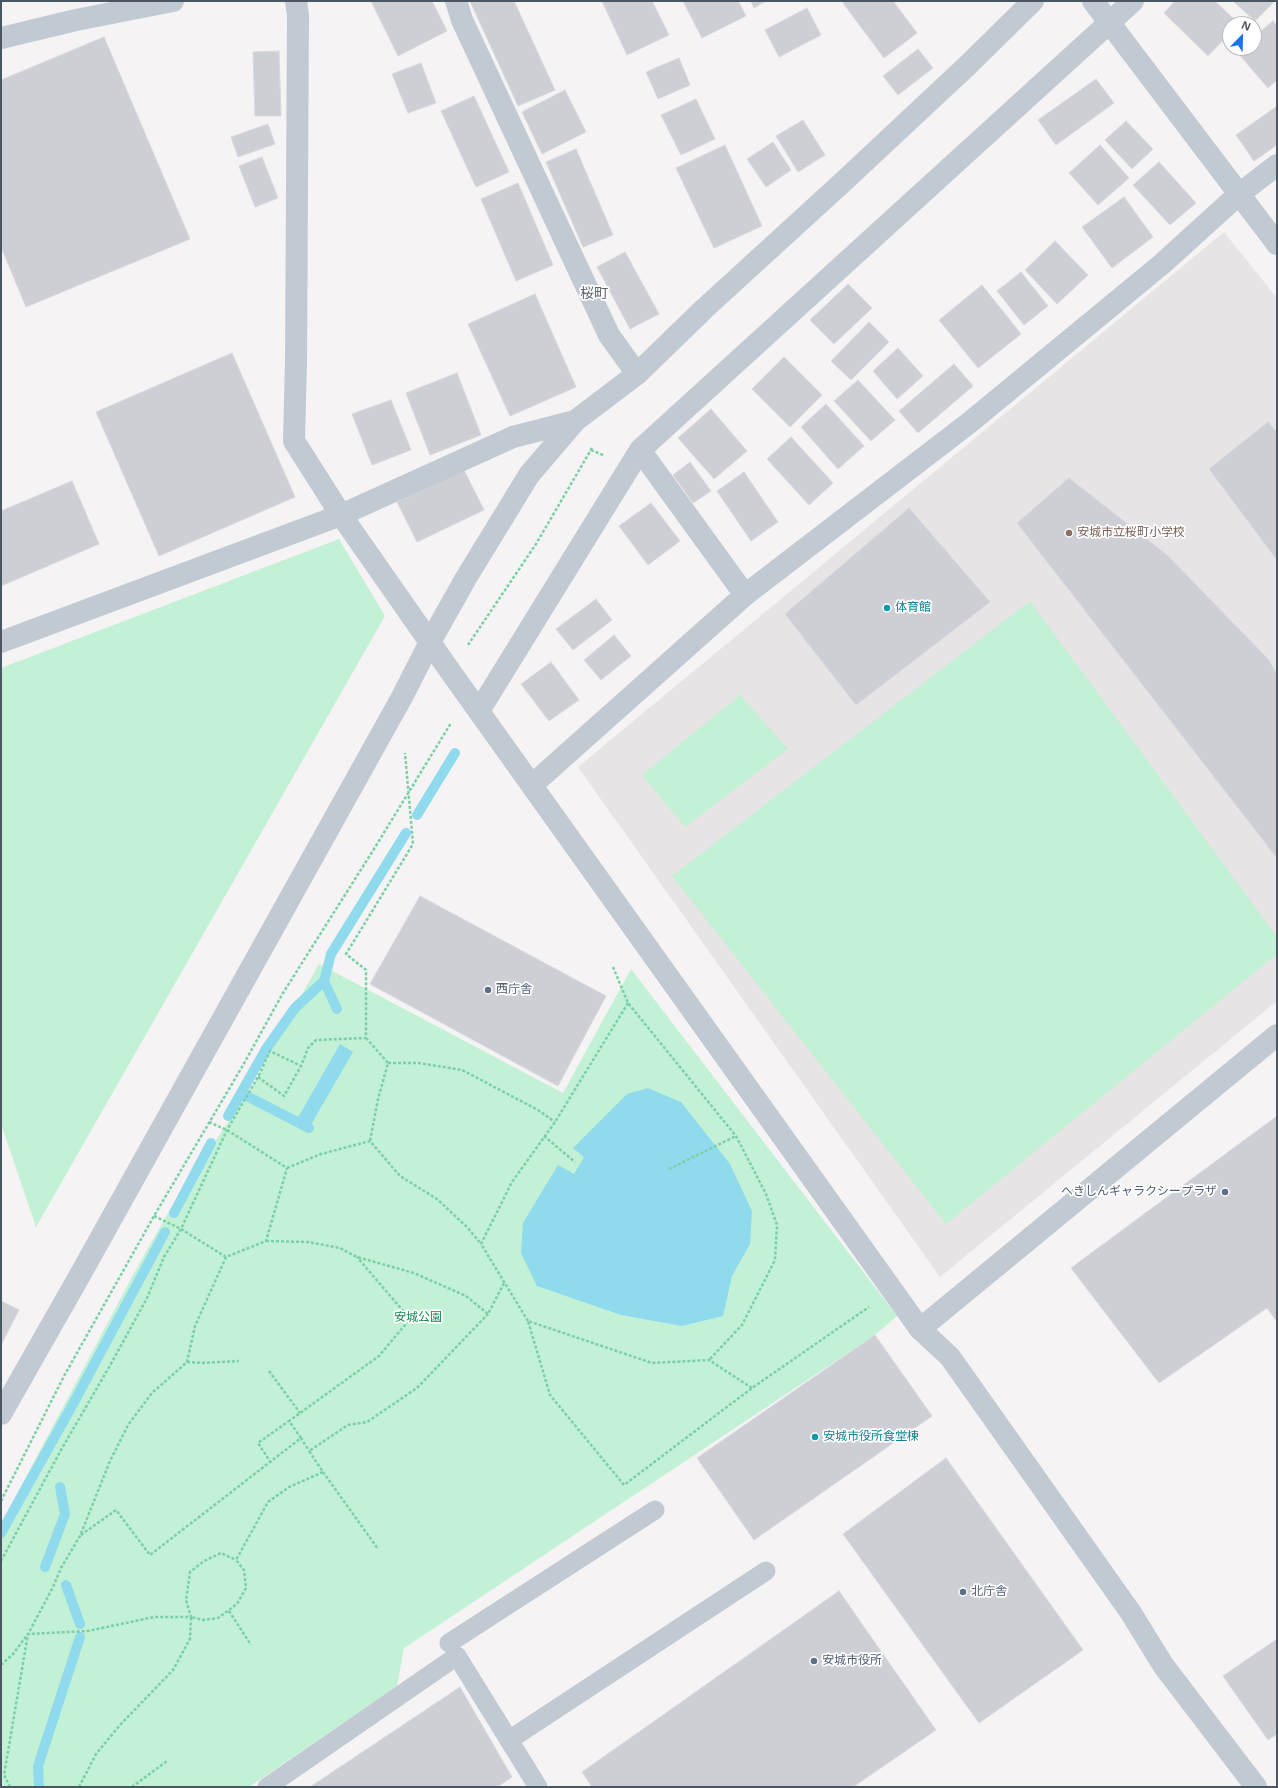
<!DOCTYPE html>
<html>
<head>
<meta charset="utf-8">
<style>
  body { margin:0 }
  #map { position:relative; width:1278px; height:1788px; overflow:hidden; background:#f5f3f3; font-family:"Noto Sans",sans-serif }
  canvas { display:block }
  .frame { position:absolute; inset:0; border:2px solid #4a5661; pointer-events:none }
  .north { position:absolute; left:1222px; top:16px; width:40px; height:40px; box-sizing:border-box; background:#fff; border:1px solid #b7bbc0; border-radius:50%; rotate:23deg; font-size:11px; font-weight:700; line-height:16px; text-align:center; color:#4a5661 }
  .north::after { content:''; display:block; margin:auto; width:14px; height:18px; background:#1a73e8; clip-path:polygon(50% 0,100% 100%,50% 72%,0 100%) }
</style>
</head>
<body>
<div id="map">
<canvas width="1278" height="1788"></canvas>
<div class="frame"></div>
<div class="north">N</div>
</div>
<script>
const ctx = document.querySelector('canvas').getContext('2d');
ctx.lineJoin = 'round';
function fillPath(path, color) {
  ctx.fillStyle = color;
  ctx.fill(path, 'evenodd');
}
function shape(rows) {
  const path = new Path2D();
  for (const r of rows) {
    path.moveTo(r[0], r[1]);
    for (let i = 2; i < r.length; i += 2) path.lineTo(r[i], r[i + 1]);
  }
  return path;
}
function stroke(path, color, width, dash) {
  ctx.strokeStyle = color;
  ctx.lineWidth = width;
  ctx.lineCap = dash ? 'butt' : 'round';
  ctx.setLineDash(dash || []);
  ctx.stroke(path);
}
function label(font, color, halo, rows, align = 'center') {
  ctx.font = font + ' "Noto Sans","Noto Sans JP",sans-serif';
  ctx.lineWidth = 3.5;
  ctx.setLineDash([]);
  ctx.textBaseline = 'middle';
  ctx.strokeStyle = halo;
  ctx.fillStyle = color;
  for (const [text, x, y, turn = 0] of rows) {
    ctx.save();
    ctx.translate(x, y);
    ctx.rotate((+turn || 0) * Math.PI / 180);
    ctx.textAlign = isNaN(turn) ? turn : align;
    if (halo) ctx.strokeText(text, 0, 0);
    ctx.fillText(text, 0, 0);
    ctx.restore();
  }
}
fillPath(shape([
  [1224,232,1277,298,1277,1001,940,1277,578,767]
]), '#e6e4e5');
fillPath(shape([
  [339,539,385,616,36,1227,1,1124,1,668],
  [1030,601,1277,937,1277,954,946,1224,672,876],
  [740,695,788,749,685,827,642,775],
  [319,964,563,1093,631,969,897,1316,875,1335,404,1648,397,1686,249,1787,1,1787,1,1524,133,1275,169,1211,258,1077,270,1051]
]), '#c3f1d5');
fillPath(shape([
  [340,1044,353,1052,309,1128,296,1121],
  [648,1088,681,1102,730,1164,752,1211,750,1244,732,1276,723,1316,682,1326,621,1315,537,1286,521,1253,523,1223,558,1165,574,1174,584,1157,573,1148,627,1094]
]), '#90daee');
stroke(shape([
  [417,815,455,753],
  [324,981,337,1009],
  [241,1093,309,1128],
  [228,1116,266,1049,295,1008,324,981,331,954,406,833],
  [174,1213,211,1143],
  [1,1533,73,1404,165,1232],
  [45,1567,65,1514,60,1487],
  [66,1585,80,1624],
  [39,1787,38,1766,80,1637]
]), '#90daee', 10);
const building = shape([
  [371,1,432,1,447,31,398,56,371,1],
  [470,1,514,1,555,90,518,106,470,1],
  [602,1,652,1,669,35,627,55,602,1],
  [683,1,738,1,746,16,702,38,683,1],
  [751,1,766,1,754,8,751,1],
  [846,1,893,1,917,33,884,58,843,3,846,1],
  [1175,1,1215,1,1239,24,1230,24,1230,33,1208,56,1164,13,1175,1],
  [1233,1,1275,1,1255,21,1233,1],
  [807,8,821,35,779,57,765,30,807,8],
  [1273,21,1277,26,1277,80,1268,88,1237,52,1241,48,1254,48,1254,37,1273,21],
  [104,37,190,239,26,307,1,247,1,80,104,37],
  [918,49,933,68,898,95,883,76,918,49],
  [279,51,281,116,255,116,253,52,279,51],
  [679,58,690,85,658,99,646,72,679,58],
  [421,63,436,103,408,113,392,74,421,63],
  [1096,79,1114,103,1056,145,1038,120,1096,79],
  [565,90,586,132,542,154,522,112,565,90],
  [474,96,509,172,476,187,441,111,474,96],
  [696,99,715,139,681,155,661,115,696,99],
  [1277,106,1277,145,1254,161,1236,135,1277,106],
  [803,120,825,155,798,172,776,136,803,120],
  [1126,121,1153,149,1132,169,1105,140,1126,121],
  [268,124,275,144,238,157,231,137,268,124],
  [773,142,791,170,766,187,747,159,773,142],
  [725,145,762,226,714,248,676,168,725,145],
  [1100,145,1129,178,1098,205,1069,173,1100,145],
  [576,149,613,235,583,247,546,162,576,149],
  [262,157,278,198,255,207,239,166,262,157],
  [1159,162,1196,203,1170,225,1133,185,1159,162],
  [518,183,553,265,516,281,481,199,518,183],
  [1124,197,1153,237,1112,268,1082,227,1124,197],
  [1055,241,1088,275,1057,304,1025,270,1055,241],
  [625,252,659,314,630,329,597,267,625,252],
  [1021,272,1048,306,1024,325,997,291,1021,272],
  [848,284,872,308,834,344,810,320,848,284],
  [982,285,1021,334,978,368,939,320,982,285],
  [535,294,576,387,510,416,468,324,535,294],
  [869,322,889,342,851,380,831,361,869,322],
  [898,348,923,376,897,399,873,371,898,348],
  [232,353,295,497,159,556,96,412,232,353],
  [784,357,822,395,790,427,752,389,784,357],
  [954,364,973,386,918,433,899,411,954,364],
  [457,373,481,435,430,455,406,393,457,373],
  [858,380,895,420,871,441,834,401,858,380],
  [391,400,411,450,372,465,352,414,391,400],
  [826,404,864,446,838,469,801,427,826,404],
  [711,409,747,451,714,479,678,438,711,409],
  [1268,422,1277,433,1277,560,1209,469,1268,422],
  [791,437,833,483,809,505,767,459,791,437],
  [690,462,711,491,693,503,673,475,690,462],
  [464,470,484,510,417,542,397,502,464,470],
  [744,472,778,522,751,541,717,491,744,472],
  [1069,478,1167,555,1269,660,1277,675,1277,858,1017,523,1069,478],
  [72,481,99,544,1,586,1,511,72,481],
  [651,503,680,541,648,565,619,526,651,503],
  [909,508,990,602,856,705,785,614,909,508],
  [596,599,612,620,573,650,556,629,596,599],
  [614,635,631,656,601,680,584,660,614,635],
  [551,662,579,700,549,721,521,684,551,662],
  [420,896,606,996,558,1086,370,984,420,896],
  [1277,1116,1277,1322,1267,1308,1159,1383,1071,1268,1277,1116],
  [1,1301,19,1310,1,1345,1,1301],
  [875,1335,932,1416,754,1540,697,1458,875,1335],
  [946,1458,1083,1650,979,1723,843,1534,946,1458],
  [839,1591,936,1730,853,1787,592,1787,582,1772,839,1591],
  [1277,1639,1277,1734,1268,1740,1223,1676,1277,1639],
  [460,1687,512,1777,497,1787,310,1787,460,1687]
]);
fillPath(building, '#cdcfd5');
stroke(building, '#d7d9de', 1);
stroke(shape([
  [591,450,603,455],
  [468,645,536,544,592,448],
  [613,967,628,1003,736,1136,766,1194,777,1225,775,1260,742,1325,709,1360],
  [366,1038,388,1063,378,1099,370,1141],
  [388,1063,419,1063,462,1070,538,1110,555,1122],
  [258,1077,284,1096,301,1066],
  [209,1122,227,1130,287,1168],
  [544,1136,575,1162],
  [287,1168,321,1154,370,1141,400,1176,437,1199,467,1227,481,1244],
  [669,1169,736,1136],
  [154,1216,181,1229,226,1257],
  [266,1241,308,1242,340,1248,357,1257,414,1273,466,1296,488,1314,504,1283],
  [528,1321,481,1244,512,1182,555,1122,628,1003],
  [187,1362,202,1363,239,1361],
  [269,1371,300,1413],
  [752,1388,709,1360,652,1363,528,1321,550,1395,624,1485,752,1388,869,1307],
  [301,1438,289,1421,379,1356,410,1319,357,1257],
  [271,1463,258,1443,289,1421],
  [323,1472,378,1549],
  [1,1501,64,1376,154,1216,242,1067,283,993,374,849,451,723],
  [81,1535,116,1510,150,1555,301,1438,309,1451],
  [1,1561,61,1450,112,1362,147,1298,164,1257,181,1229,227,1130,258,1077,270,1051,301,1066,308,1048,316,1040,366,1038,366,970,346,954,413,844,405,753],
  [229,1611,251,1645],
  [1,1665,13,1654,28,1634,88,1631,154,1617,191,1617,186,1600,190,1572,204,1561,221,1553,236,1560],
  [10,1787,4,1775,28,1634,53,1587,61,1568,80,1536,110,1461,128,1425,152,1393,187,1362,195,1326,226,1257,266,1241,287,1168],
  [79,1787,96,1754,120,1725,173,1670,190,1639,191,1617,203,1620,218,1618,237,1604,246,1588,244,1570,236,1560,268,1502,289,1487,323,1472,309,1451,348,1425,367,1422,417,1388,488,1314],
  [132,1787,167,1761]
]), '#7ad0a6', 2.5, [3, 2]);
stroke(shape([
  [449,1643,655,1510],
  [509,1740,766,1571],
  [267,1787,457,1656,538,1787]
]), '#c1cad2', 19);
stroke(shape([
  [456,1,462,20,609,335,637,374],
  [640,450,745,595],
  [1,642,341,515,513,437,575,421],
  [430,642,466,578,529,475,575,421,637,374,704,309,844,181,968,65,1033,1],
  [479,711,640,450,1133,1],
  [532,785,745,595,969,423,1162,264,1238,195,1277,165],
  [920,1329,1277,1035]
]), '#c1cad2', 22);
stroke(shape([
  [296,1,298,15,296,362,294,441,341,515,450,671,920,1329,950,1357,1131,1613,1163,1665,1256,1787],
  [1093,1,1277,244],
  [1,38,76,20,173,1],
  [1,1414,80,1275,402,697,430,642]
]), '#c1cad2', 22);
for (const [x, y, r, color] of [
  [1069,533,4,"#8d6e63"],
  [887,608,4,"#0f9aa8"],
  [488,990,4,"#5c6f8a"],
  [1225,1192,4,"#5c6f8a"],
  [815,1437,4,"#0f9aa8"],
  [963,1592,4,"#5c6f8a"],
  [814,1661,4,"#5c6f8a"]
]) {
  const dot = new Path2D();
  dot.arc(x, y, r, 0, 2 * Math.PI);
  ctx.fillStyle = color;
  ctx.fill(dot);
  stroke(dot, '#fff', 1.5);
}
label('12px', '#785e54', '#fff', [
  ["安城市立桜町小学校",1077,533]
], 'left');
label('12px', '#0d838f', '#fff', [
  ["体育館",895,608],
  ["安城市役所食堂棟",823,1437]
], 'left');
label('12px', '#4e5e75', '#fff', [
  ["西庁舎",496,990],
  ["へきしんギャラクシープラザ",1217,1192,"right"],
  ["北庁舎",971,1592],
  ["安城市役所",822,1661]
], 'left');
label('12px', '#17864f', '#fff', [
  ["安城公園",418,1318]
]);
label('14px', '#5f6368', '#fff', [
  ["桜町",594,294]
]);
</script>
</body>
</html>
